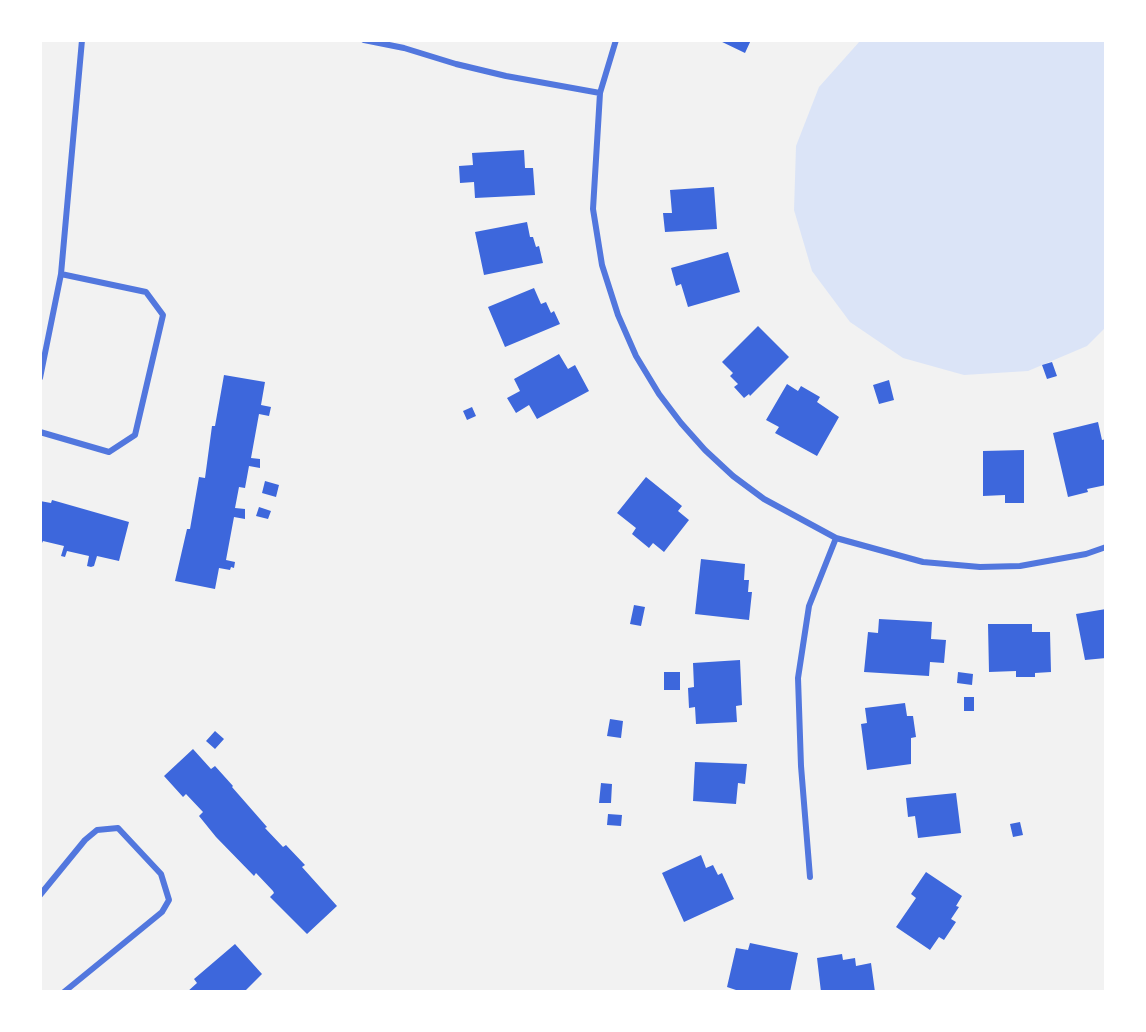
<!DOCTYPE html>
<html>
<head>
<meta charset="utf-8">
<style>
  body { margin:0 }
  #map { position:relative; width:1146px; height:1032px; overflow:hidden; background:#f2f2f2; font-family:Jost,sans-serif }
  canvas { display:block }
  .frame { position:absolute; inset:0; border:42px solid #fff; pointer-events:none }
</style>
</head>
<body>
<div id="map">
<canvas width="1146" height="1032"></canvas>
<div class="frame"></div>
</div>
<script>
const ctx = document.querySelector('canvas').getContext('2d');
ctx.lineJoin = 'round';
function fillPath(path, color) {
  ctx.fillStyle = color;
  ctx.fill(path, 'evenodd');
}
function shape(rows) {
  const path = new Path2D();
  for (const r of rows) {
    path.moveTo(r[0], r[1]);
    for (let i = 2; i < r.length; i += 2) path.lineTo(r[i], r[i + 1]);
  }
  return path;
}
function stroke(path, color, width, dash) {
  ctx.strokeStyle = color;
  ctx.lineWidth = width;
  ctx.lineCap = dash ? 'butt' : 'round';
  ctx.setLineDash(dash || []);
  ctx.stroke(path);
}
fillPath(shape([
  [1103,40,1106,43,1105,328,1087,346,1028,371,964,375,903,358,850,322,812,271,794,210,796,146,819,87,860,41]
]), '#dbe4f7');
fillPath(shape([
  [718,40,751,40,745,53],
  [524,150,525,168,533,168,535,195,475,198,474,182,460,183,459,166,473,165,472,153],
  [714,187,717,229,665,232,663,213,672,213,670,190],
  [527,222,530,237,533,237,536,247,539,246,543,263,484,275,475,232],
  [728,252,740,292,688,307,681,284,676,286,671,268],
  [534,288,541,304,546,302,551,313,554,311,560,324,505,347,488,307],
  [758,326,789,357,750,396,749,394,744,398,734,387,738,384,730,376,733,373,722,362],
  [559,354,568,369,575,365,589,391,537,419,529,405,516,413,507,398,520,391,514,379],
  [1052,362,1057,376,1047,379,1042,365],
  [224,375,265,382,261,405,271,407,269,416,259,414,251,458,260,459,260,468,249,466,245,488,239,487,235,508,245,509,245,519,234,517,226,560,235,562,234,568,231,567,230,570,219,568,215,589,175,581,187,529,190,529,199,477,205,478,212,426,215,426],
  [889,380,894,400,879,404,873,385],
  [787,384,798,391,801,386,820,397,817,402,839,417,817,456,775,433,779,427,766,420],
  [472,407,476,416,467,420,463,411],
  [1098,422,1102,440,1106,439,1106,485,1087,489,1088,492,1068,497,1053,433],
  [1024,450,1024,503,1005,503,1005,495,983,496,983,451],
  [646,477,682,506,678,511,689,520,664,552,653,543,649,548,632,534,636,528,617,513],
  [265,481,279,485,276,497,262,493],
  [52,500,129,522,119,561,97,556,94,566,91,567,87,566,89,556,67,551,65,557,61,556,64,546,43,541,42,543,40,542,40,501,51,503],
  [259,507,271,511,268,519,256,516],
  [701,559,745,564,744,580,749,580,748,592,752,592,749,620,695,614],
  [634,605,645,607,641,626,630,624],
  [1106,609,1106,658,1085,660,1076,614],
  [879,619,932,622,931,639,946,640,944,663,930,662,929,676,864,672,868,632,878,633],
  [988,624,1032,624,1032,632,1050,632,1051,672,1035,673,1035,677,1016,677,1016,671,989,672],
  [740,660,742,705,736,706,737,722,696,724,695,707,689,708,688,688,694,687,693,663],
  [664,672,680,672,680,690,664,690],
  [958,672,973,674,972,685,957,683],
  [964,697,974,697,974,711,964,711],
  [905,703,907,716,913,716,916,737,911,738,911,764,867,770,861,724,867,723,865,708],
  [610,719,623,721,621,738,607,736],
  [215,731,224,739,215,749,206,741],
  [193,749,211,769,215,766,233,786,232,787,267,827,265,828,283,847,286,845,305,865,302,867,337,906,307,934,270,897,274,893,273,891,256,873,254,876,216,837,199,816,203,812,186,794,183,797,164,776],
  [695,762,747,764,745,784,738,783,736,804,693,801],
  [601,783,612,784,611,803,599,803],
  [956,793,961,833,918,838,915,816,908,817,906,798],
  [608,814,622,815,621,826,607,825],
  [1020,822,1023,835,1013,837,1010,824],
  [701,855,706,868,713,865,718,875,722,873,734,899,684,922,662,873],
  [926,872,962,896,956,906,959,907,951,919,956,922,944,940,939,937,930,950,896,927,916,898,911,894],
  [750,943,798,953,790,992,742,992,727,987,736,948,748,950],
  [235,944,262,974,246,990,247,992,187,992,197,983,194,979],
  [842,954,843,960,855,958,856,966,871,963,875,992,821,992,817,958]
]), '#3d67dc');
stroke(shape([
  [364,40,404,48,456,64,506,76,600,93],
  [616,40,600,93,593,209,602,265,618,315,636,356,659,394,681,423,705,450,733,476,764,499,836,538,923,562,980,567,1020,566,1086,554,1106,547],
  [40,378,61,274,82,40],
  [40,432,109,452,135,435,163,315,146,292,61,274],
  [810,877,801,766,798,678,809,606,836,538],
  [40,895,85,840,97,830,118,828,161,874,169,900,162,912,64,992]
]), '#5277de', 6);
</script>
</body>
</html>
